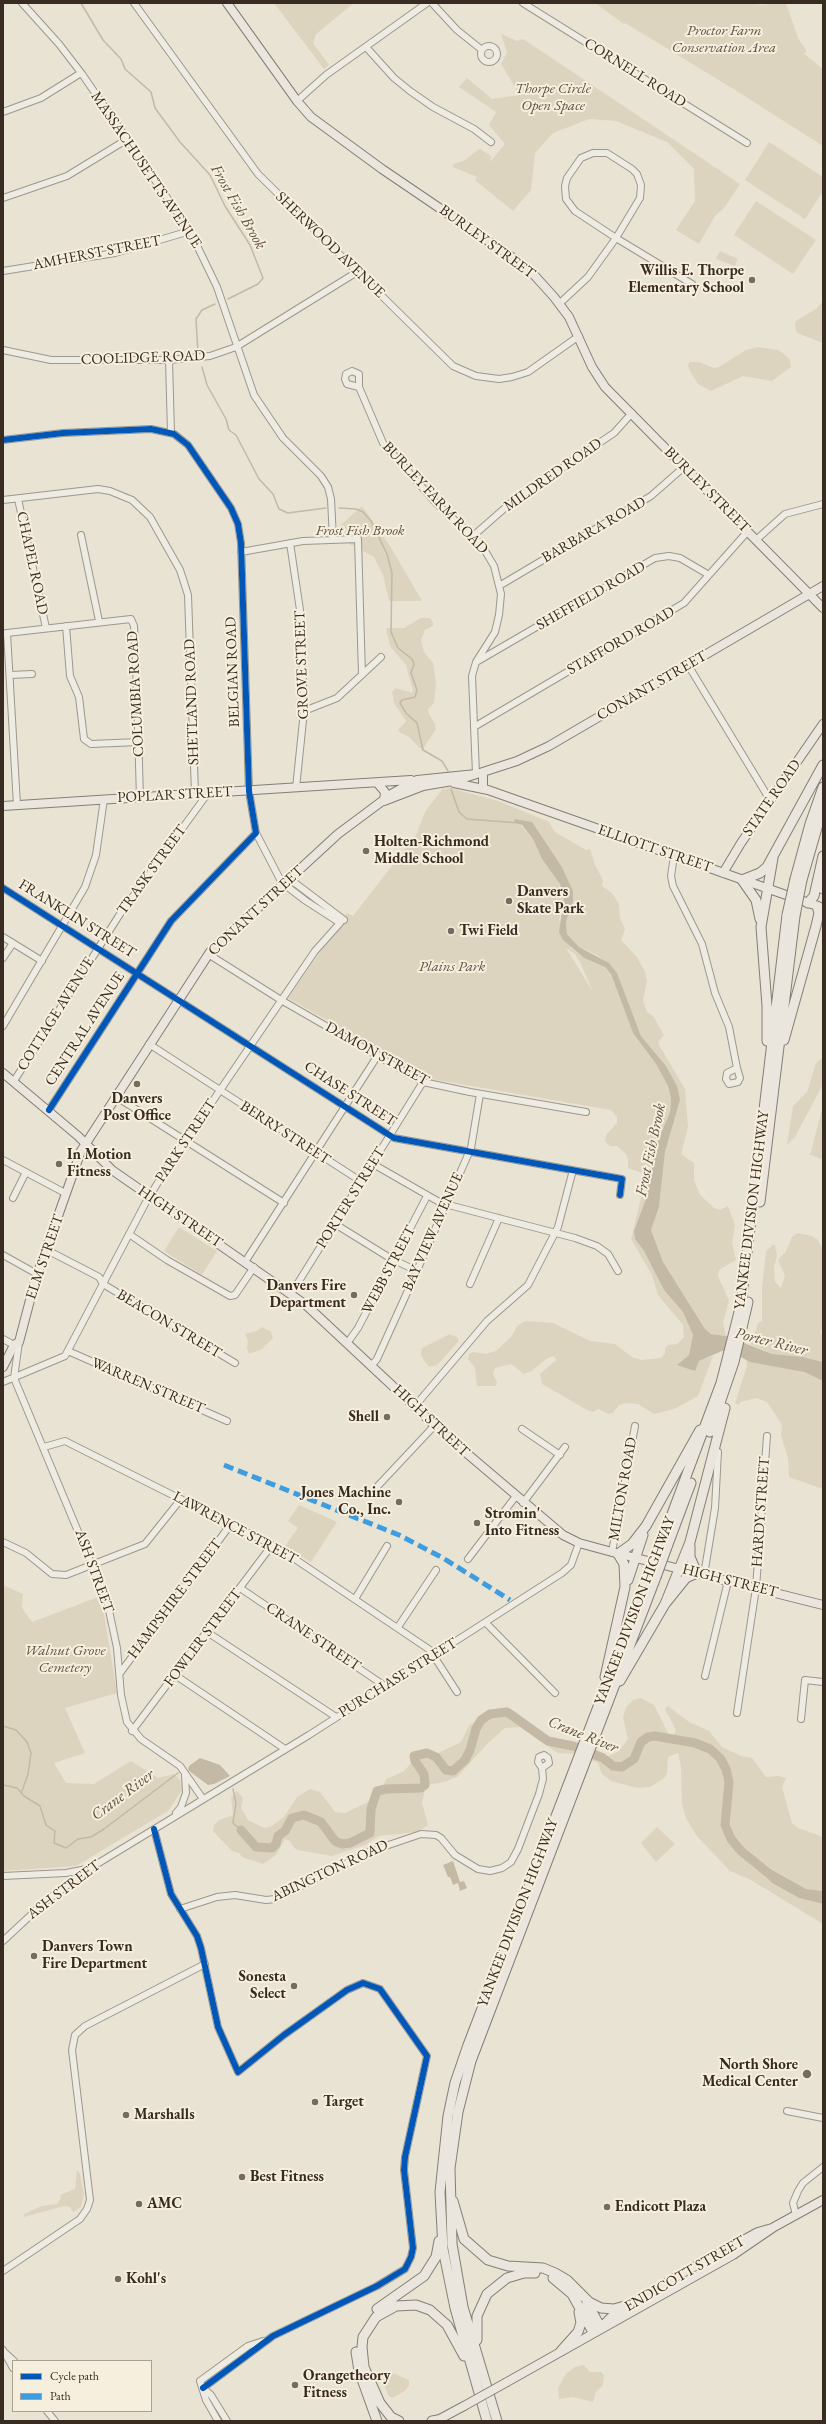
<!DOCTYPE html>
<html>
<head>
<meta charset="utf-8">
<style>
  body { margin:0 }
  #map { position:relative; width:826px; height:2424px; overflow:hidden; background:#e9e3d3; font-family:"EB Garamond",serif }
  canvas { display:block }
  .frame { position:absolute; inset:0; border:4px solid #382b22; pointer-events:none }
  .legend { position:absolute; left:12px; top:2360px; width:140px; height:52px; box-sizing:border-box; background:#f7efdd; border:1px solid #aba192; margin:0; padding:5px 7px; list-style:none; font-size:12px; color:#382b22 }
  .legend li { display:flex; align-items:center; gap:8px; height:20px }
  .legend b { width:20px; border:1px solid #aba192 }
</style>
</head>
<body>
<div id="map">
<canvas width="826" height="2424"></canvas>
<div class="frame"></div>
<ul class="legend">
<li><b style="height:5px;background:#0057b8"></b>Cycle path</li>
<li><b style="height:5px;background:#3e9ce0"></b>Path</li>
</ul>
</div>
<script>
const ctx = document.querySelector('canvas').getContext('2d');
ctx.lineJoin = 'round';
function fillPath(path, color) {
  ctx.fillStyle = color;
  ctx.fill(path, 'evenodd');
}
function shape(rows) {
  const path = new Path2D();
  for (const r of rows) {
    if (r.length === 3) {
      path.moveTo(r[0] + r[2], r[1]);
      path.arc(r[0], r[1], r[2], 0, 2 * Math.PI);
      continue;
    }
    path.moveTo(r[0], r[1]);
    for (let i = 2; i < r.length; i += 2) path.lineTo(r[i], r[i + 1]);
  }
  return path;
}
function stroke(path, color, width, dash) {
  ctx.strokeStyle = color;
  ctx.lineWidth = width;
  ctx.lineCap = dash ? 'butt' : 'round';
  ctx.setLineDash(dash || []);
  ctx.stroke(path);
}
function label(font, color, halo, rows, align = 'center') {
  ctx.font = font + ' "EB Garamond",serif';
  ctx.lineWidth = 4;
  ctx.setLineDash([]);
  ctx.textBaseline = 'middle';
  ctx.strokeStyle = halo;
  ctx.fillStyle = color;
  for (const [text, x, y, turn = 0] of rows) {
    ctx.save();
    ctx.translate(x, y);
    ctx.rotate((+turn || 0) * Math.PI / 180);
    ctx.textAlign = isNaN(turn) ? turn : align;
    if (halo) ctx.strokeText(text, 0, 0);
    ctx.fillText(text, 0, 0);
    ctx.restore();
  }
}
fillPath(shape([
  [274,3,354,3,316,34,313,43,329,65,324,69],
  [595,3,752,3,760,5,786,3,798,38,806,50,806,53,803,53,823,69,823,146,732,88,625,23,624,24],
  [501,34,517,41,523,39,740,184,725,207,715,216,699,244,676,230,695,201,694,169,667,142,616,121,589,119,553,133,535,153,531,190,513,211,475,180,477,177,453,167,453,164,463,161,480,149,491,156,490,162,505,144,489,125,496,112,459,87,467,78,492,99,520,95,501,64,507,52],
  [769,142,823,177,823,191,805,219,745,180],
  [756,201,816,240,793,274,734,235],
  [720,251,738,259,735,266,716,259],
  [823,301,823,343,797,333,795,326,796,321,816,309],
  [758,347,778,350,784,354,790,360,791,367,772,381,743,376,711,391,698,384,690,371,688,365,690,362,699,362,714,368,719,367,746,350],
  [362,506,390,546,422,601,389,601,383,575,374,557,331,534],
  [421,618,430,618,433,623,433,626,425,630,421,640,424,652,433,663,436,683,434,703,428,709,429,714,435,724,436,729,423,749,421,749,409,737,399,732,398,730,406,721,394,703,392,692,396,688,412,693,413,690,406,665,390,646,386,628,404,628],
  [447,787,498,801,549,822,554,831,560,835,586,850,590,849,595,865,603,880,602,886,612,893,619,904,620,918,625,929,621,940,637,957,645,972,647,981,643,1000,647,1012,653,1016,664,1035,658,1042,659,1045,685,1089,688,1127,681,1154,694,1163,694,1180,700,1195,714,1208,720,1210,728,1206,735,1225,732,1243,736,1260,719,1270,718,1276,729,1301,723,1322,726,1336,711,1334,705,1329,663,1262,651,1230,659,1207,665,1152,680,1100,666,1066,641,1036,617,973,597,955,579,947,567,934,566,921,573,902,573,891,562,867,532,823,515,819,533,839,542,859,560,884,564,898,559,920,571,948,584,958,605,967,611,974,633,1033,656,1064,668,1086,671,1098,670,1112,654,1150,654,1157,647,1178,647,1196,634,1231,635,1239,644,1251,664,1290,683,1312,693,1335,690,1354,677,1365,696,1367,699,1361,713,1356,698,1396,674,1409,654,1414,638,1404,627,1403,619,1405,613,1413,609,1414,598,1409,593,1412,589,1411,542,1384,540,1374,556,1360,554,1356,546,1359,532,1371,524,1374,511,1364,495,1368,493,1374,497,1382,496,1386,477,1386,475,1368,468,1359,469,1354,473,1352,486,1354,496,1351,512,1336,517,1326,525,1321,553,1323,590,1341,615,1344,632,1357,641,1360,661,1358,665,1353,665,1348,668,1345,677,1344,684,1337,683,1325,658,1295,652,1275,631,1239,645,1182,642,1173,628,1168,628,1159,626,1154,617,1146,610,1146,605,1141,606,1135,617,1123,617,1117,611,1110,431,1079,288,998,347,913,353,916,416,835,425,812,443,788,446,790],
  [566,948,575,954,581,964,593,992],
  [823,1057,823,1084,795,1137,787,1145,793,1106,807,1092,816,1063],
  [823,1105,823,1160,809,1154,811,1152],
  [179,1227,217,1251,202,1275,164,1251],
  [797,1233,812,1236,818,1240,823,1251,823,1330,820,1331,823,1336,823,1362,803,1357,772,1354,745,1342,753,1338,758,1323,762,1321,762,1288,766,1251,773,1245,775,1245,777,1256,774,1267,775,1282,781,1288,785,1276,778,1260,786,1251,792,1237],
  [262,1327,271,1332,273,1338,262,1349,249,1354,247,1348,248,1341,245,1334,257,1331],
  [450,1334,458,1338,458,1342,437,1365,429,1367,421,1356,422,1348],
  [746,1360,801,1371,823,1381,823,1489,789,1477,788,1458,781,1435,782,1425,767,1402,756,1398,741,1402,738,1405,735,1403,747,1366],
  [299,1505,337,1522,311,1562,285,1546,298,1528,288,1521],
  [3,1585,23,1594,22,1608,32,1622,101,1596,117,1693,65,1708,85,1753,54,1763,66,1783,94,1784,131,1761,158,1778,174,1774,180,1780,182,1790,168,1811,76,1866,3,1871],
  [641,1698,654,1705,670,1737,674,1735,676,1730,665,1709,668,1706,689,1722,709,1731,722,1747,741,1756,752,1758,766,1777,778,1776,786,1778,782,1787,792,1823,798,1828,823,1837,823,1891,806,1889,763,1864,772,1883,799,1898,823,1904,823,1924,751,1880,730,1871,696,1835,686,1818,682,1804,681,1767,678,1753,668,1757,667,1774,664,1778,650,1787,638,1788,611,1781,602,1774,598,1763,578,1754,558,1753,520,1727,505,1728,489,1742,457,1777,444,1782,426,1785,422,1803,428,1825,417,1832,379,1836,365,1845,332,1856,298,1850,294,1848,290,1841,285,1839,276,1855,263,1864,242,1857,239,1853,232,1851,213,1831,214,1825,219,1820,233,1815,231,1797,237,1791,243,1798,241,1808,248,1820,264,1828,270,1827,284,1817,297,1797,310,1789,320,1792,335,1812,345,1813,368,1802,376,1791,382,1788,386,1779,403,1772,415,1759,434,1755,461,1742,469,1726,486,1713,498,1709,515,1711,536,1730,550,1739,572,1744,598,1756,609,1756,619,1751,628,1739,623,1717,627,1706,633,1700],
  [657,1827,675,1844,656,1862,641,1843],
  [77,2170,80,2174,84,2194,81,2207,73,2212,70,2207,64,2206,24,2217,24,2214,42,2206,57,2204,61,2198,60,2195,75,2189],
  [584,2365,590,2372,601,2372,604,2375,603,2385,596,2392,593,2402,573,2397,559,2399,558,2388,566,2374,575,2367],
  [390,2372,409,2380,409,2386,405,2391,392,2398,388,2395,383,2381,385,2374]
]), '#dcd4be');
fillPath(shape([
  [515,819,532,822,562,867,573,891,573,902,566,921,567,934,579,947,609,963,617,973,641,1036,666,1066,677,1086,680,1100,665,1152,659,1207,651,1230,663,1262,705,1329,711,1334,726,1336,772,1354,803,1357,823,1362,823,1381,804,1372,750,1362,732,1352,722,1351,699,1361,695,1371,677,1365,689,1355,693,1335,683,1312,664,1290,644,1251,635,1239,634,1231,647,1196,647,1178,654,1157,654,1150,670,1112,671,1098,668,1086,656,1064,633,1033,611,974,605,967,584,958,563,940,559,932,564,898,560,884,542,859,533,839,522,825,514,822],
  [200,1758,220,1765,230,1776,214,1784,208,1785,188,1770,189,1766],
  [453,1861,460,1882,464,1881,467,1888,460,1891,458,1883,453,1885,450,1877,448,1877,443,1865],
  [760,1863,806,1889,823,1891,823,1904,799,1898,772,1883,755,1865]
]), '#c3b9a5');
stroke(shape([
  [81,3,103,40,121,59,125,69,151,92,155,108,180,142,210,175,225,206,250,245,263,278,258,284,228,299],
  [198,353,196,319,202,310,215,304],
  [202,367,207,385,226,419,229,430,236,435,259,479,273,494,279,509,288,513,326,508],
  [339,508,356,509,363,512,371,521,387,554,392,573,391,632,398,648,412,659,414,664,411,673,417,690,415,697,402,700,400,703,406,713,417,723,423,750,442,761,448,771],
  [451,789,459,812,467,819,519,823],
  [3,1726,16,1730,27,1742,31,1753,28,1774,22,1791],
  [3,1785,17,1788,24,1796,40,1806,46,1825,55,1831,54,1843,66,1848,78,1839,91,1837,104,1829,178,1773],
  [233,1789,236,1803,233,1823,241,1830]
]), '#c3b9a5', 1.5);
stroke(shape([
  [241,1830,256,1847,272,1848,276,1844,278,1836,285,1831,292,1818,304,1815,321,1822,335,1841,342,1844,350,1843,370,1833,371,1809,377,1791,386,1789,421,1788,425,1785,424,1774,415,1761,414,1756,427,1753,436,1757,446,1770,453,1771,465,1760,470,1750,476,1729,481,1720,490,1714,507,1712,548,1741,573,1746,603,1758,613,1766,622,1767,634,1759,641,1742,648,1737,655,1736,695,1743,710,1749,720,1758,726,1769,729,1782,725,1825,731,1839,741,1851,767,1872]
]), '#c3b9a5', 9);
const minor = shape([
  [22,3,59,44,82,74,190,231,217,287,254,395,283,438,321,476,328,487,331,499,333,539],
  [134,3,258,174,453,366,476,376,499,379,512,377,528,372,579,336],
  [432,3,457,30,482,50],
  [523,3,747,143],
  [489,54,8],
  [366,47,394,78,410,91,433,107,474,129,491,142],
  [297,101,326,75,427,3],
  [3,112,41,98,81,73],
  [593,153,607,153,632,169,637,174,641,185,640,198,616,238,575,211,566,199,565,186,567,178,581,158,593,153],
  [3,198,67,176,126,140],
  [3,271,115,253,190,231],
  [559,304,588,277,616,238,692,284],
  [3,350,51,360,169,360,210,356,236,347,357,272],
  [169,360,171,433],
  [359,387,347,384,345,379,346,374,352,371,359,374,359,387,383,443,437,504,481,544,494,566,501,594,499,615,495,632,476,662,472,676,476,774],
  [3,440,63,433,151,429,174,434,188,445,231,508,238,524,241,543,249,791,256,833,171,921,49,1110],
  [18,499,46,628],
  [3,500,98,489,110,491,132,500,150,517,180,570,188,595,195,794],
  [81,535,99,621],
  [473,536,514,500,614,433,632,413],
  [756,540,785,514,823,504],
  [290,543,300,610,304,711,296,788],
  [241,552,303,541,358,539,362,675],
  [499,586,651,496,684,467],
  [66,626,70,676,79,697,84,739,91,744,139,742],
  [7,633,131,619,134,626,136,663,140,798],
  [3,634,7,633,17,805],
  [478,661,655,558,669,556,680,558,709,575],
  [688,665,770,800],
  [10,675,32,674],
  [304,711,337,698,381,657],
  [474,727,684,603,748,531],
  [256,833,283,885],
  [674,856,671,876,673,886,702,944,715,993,729,1027,737,1068,727,1073,726,1079,729,1084,738,1082,740,1078,737,1068],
  [3,888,394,1138,622,1179,620,1195],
  [3,937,42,961],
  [208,954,281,1000,423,1082,470,1092,586,1112],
  [3,958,13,943],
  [3,1026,85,887,96,855,104,799],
  [149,1044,362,1182],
  [14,1081,120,914,208,793],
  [115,1096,284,1203],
  [3,1160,65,1193],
  [373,1164,441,1203,575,1238,597,1246,608,1254,618,1271],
  [13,1198,26,1172],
  [335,1224,390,1258,417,1271],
  [129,1234,167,1260,230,1296,235,1295,254,1267],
  [45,1249,99,1277,103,1284,235,1363],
  [3,1255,37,1274],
  [245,1262,378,1055],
  [470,1284,499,1218],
  [291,1294,423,1082],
  [3,1339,14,1345],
  [19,1342,14,1378,107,1601,117,1648,121,1695,127,1722,141,1739,180,1766,203,1799],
  [348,1342,358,1328,427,1196],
  [68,1351,227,1421],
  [372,1365,377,1359,415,1275,471,1148,480,1094],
  [3,1382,65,1356,146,1202,165,1171,315,951,340,923,306,901,289,888,287,881,295,883,344,920],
  [415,1406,487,1321,528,1285,558,1227,573,1170],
  [522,1429,560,1455],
  [44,1447,65,1441,280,1549,430,1650,457,1692],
  [375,1489,435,1425],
  [523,1503,565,1447],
  [3,1542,26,1553,52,1574,66,1575,145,1544,181,1499],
  [612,1552,635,1426],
  [468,1559,516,1496],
  [704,1575,715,1508,718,1452],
  [240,1588,385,1686],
  [355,1599,387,1546],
  [486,1623,555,1693],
  [398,1627,436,1570],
  [207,1632,336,1717],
  [120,1673,231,1524],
  [175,1675,285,1749],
  [705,1676,728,1581],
  [737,1713,756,1588,767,1436],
  [801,1719,805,1680,823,1682],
  [132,1731,272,1545],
  [176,1813,181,1807,186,1793,185,1775],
  [154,1829,171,1894,197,1936,201,1948,218,2027,238,2072,284,2035,347,1990,363,1983,380,1989,427,2056,405,2157,404,2170,413,2248,411,2257,405,2269,377,2286,273,2336,203,2388],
  [3,1876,66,1873,87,1869],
  [180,1909,217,1897,235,1895,266,1900,275,1899,371,1851,421,1834,436,1835,441,1838,455,1855,478,1869,490,1871,502,1868,511,1862,518,1849,539,1794,543,1779,542,1768,538,1762,539,1757,544,1755,548,1758,549,1763,542,1768],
  [3,1941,46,1901,92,1867,309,1735,562,1573,571,1565,579,1543],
  [787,2111,823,2118],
  [796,2215,793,2203,798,2191,803,2183,823,2167],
  [3,2271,80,2219,87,2209,90,2200,72,2050,75,2035,85,2026,205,1964],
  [3,2350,13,2368],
  [3,2351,14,2361],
  [203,2388,211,2395,227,2421],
  [47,2411,55,2421],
  [218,2421,206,2400,200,2381,248,2346,263,2341]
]);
const major = shape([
  [227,3,297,101,311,117,382,169,516,260,535,276,554,297,569,317,592,367,605,387,823,608],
  [483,772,483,786],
  [454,783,488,790,823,908],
  [379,785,385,792,384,801],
  [384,801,423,786,458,780,517,761,549,746,823,586],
  [3,806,411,780],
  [723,873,741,843,823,724],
  [3,1073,78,1136,112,1170,306,1305,444,1434,563,1535,579,1543,612,1552,823,1605],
  [3,1367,14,1345,19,1342,35,1281,81,1151,210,952,338,834,393,793,417,780,476,774],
  [601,2327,611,2317,679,2275,758,2232,772,2228],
  [507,2382,733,2255,774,2227,823,2200],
  [436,2421,464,2406]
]);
const highway = shape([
  [819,875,823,889],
  [795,879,810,824,823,787],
  [802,880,823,807],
  [808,903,814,896,823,856],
  [760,919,756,900,742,880,760,873,767,867,823,765],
  [784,1040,816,926,819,913,817,906],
  [767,1041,767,1006,761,927,773,858],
  [760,1202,795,916],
  [710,1432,734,1362,748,1302],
  [660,1546,721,1383,741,1304,787,915],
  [667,1547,691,1483],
  [628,1580,643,1535],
  [665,1604,690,1542,725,1408],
  [605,1677,625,1587,624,1564,618,1554,632,1544,646,1526,700,1430],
  [620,1681,665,1604,686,1578,697,1573,690,1557,690,1546],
  [453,2201,464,2239,488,2260,508,2266,543,2268,555,2273,567,2280,589,2302,601,2308,614,2309,635,2303],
  [553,2278,572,2294,593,2332],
  [587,2303,601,2328],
  [377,2309,424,2276,436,2257,439,2241],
  [477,2340,477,2316,487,2294,507,2278,524,2273,535,2273],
  [561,2351,578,2332,581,2323,579,2312],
  [356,2352,359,2371,377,2421],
  [399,2421,391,2417,380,2403,364,2367,362,2347,363,2337,376,2317,396,2306,416,2305,430,2310,447,2325,464,2356],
  [432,2421,438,2420],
  [487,2421,455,2308,443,2249,440,2192,448,2116,455,2083,468,2045,649,1574],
  [497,2421,463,2307,452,2244,450,2168,458,2112,471,2061,656,1577]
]);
stroke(minor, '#9d978d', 8);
stroke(major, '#847e76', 10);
stroke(highway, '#847e76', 11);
stroke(minor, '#eeebe2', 6);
stroke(major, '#ebe6dd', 8);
stroke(highway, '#ebe6dd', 9);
const majorBridge = shape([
  [464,2406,507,2382]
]);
const highwayBridge = shape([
  [787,915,795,879],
  [795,916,802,880],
  [649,1574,660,1546],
  [656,1577,667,1547]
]);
stroke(majorBridge, '#847e76', 10, []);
stroke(highwayBridge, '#847e76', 11, []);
stroke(majorBridge, '#ebe6dd', 8);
stroke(highwayBridge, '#ebe6dd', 9);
stroke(shape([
  [224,1465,399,1535,443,1558,510,1600]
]), '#3e9ce0', 5, [10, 5]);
stroke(shape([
  [3,440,63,433,151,429,174,434,188,445,231,508,238,524,241,543,249,791,256,833,171,921,49,1110],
  [3,888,394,1138,622,1179,620,1195],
  [154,1829,171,1894,197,1936,201,1948,218,2027,238,2072,284,2035,347,1990,363,1983,380,1989,427,2056,405,2157,404,2170,413,2248,411,2257,405,2269,377,2286,273,2336,203,2388]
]), '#0057b8', 6);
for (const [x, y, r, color] of [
  [752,280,4,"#766b60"],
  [366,851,4,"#766b60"],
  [509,901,4,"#766b60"],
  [451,931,4,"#766b60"],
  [137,1084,4,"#766b60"],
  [59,1164,4,"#766b60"],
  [354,1295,4,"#766b60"],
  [387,1417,4,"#766b60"],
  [399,1502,4,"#766b60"],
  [477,1523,4,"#766b60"],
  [34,1956,4,"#766b60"],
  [294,1986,4,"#766b60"],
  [807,2074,5,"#766b60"],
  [315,2102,4,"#766b60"],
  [126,2115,4,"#766b60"],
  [242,2177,4,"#766b60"],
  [139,2204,4,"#766b60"],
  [607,2207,4,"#766b60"],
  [118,2279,4,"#766b60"],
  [295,2385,4,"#766b60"]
]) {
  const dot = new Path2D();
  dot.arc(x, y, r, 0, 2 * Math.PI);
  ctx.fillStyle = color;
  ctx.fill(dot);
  stroke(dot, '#f7efdd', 1.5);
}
label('italic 15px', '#5e5245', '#f7efdd', [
  ["Proctor Farm",724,31],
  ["Conservation Area",724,48],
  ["Thorpe Circle",553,89],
  ["Open Space",553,106],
  ["Frost Fish Brook",360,531],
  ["Plains Park",452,967],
  ["Walnut Grove",65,1651],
  ["Cemetery",65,1668]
]);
label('15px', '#382b22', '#f7efdd', [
  ["CORNELL ROAD",635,73,32],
  ["MASSACHUSETTS AVENUE",146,170,56],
  ["BURLEY STREET",487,242,36],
  ["SHERWOOD AVENUE",330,245,44],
  ["AMHERST STREET",97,253,-11],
  ["COOLIDGE ROAD",143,358,-2],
  ["MILDRED ROAD",553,475,-35],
  ["BURLEY STREET",707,490,45],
  ["BURLEY FARM ROAD",435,498,47],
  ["BARBARA ROAD",594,530,-30],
  ["CHAPEL ROAD",32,563,78],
  ["SHEFFIELD ROAD",591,596,-30],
  ["STAFFORD ROAD",621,641,-30],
  ["GROVE STREET",302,665,-92],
  ["BELGIAN ROAD",233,672,-92],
  ["CONANT STREET",652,686,-30],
  ["COLUMBIA ROAD",136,694,-93],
  ["SHETLAND ROAD",192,702,-92],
  ["POPLAR STREET",175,795,-3],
  ["STATE ROAD",772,798,-55],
  ["ELLIOTT STREET",655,849,19],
  ["TRASK STREET",152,870,-54],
  ["CONANT STREET",256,911,-43],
  ["FRANKLIN STREET",77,919,32],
  ["COTTAGE AVENUE",56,1014,-58],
  ["CENTRAL AVENUE",85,1029,-57],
  ["DAMON STREET",377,1054,29],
  ["CHASE STREET",350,1094,33],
  ["BERRY STREET",285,1133,33],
  ["PARK STREET",186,1141,-56],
  ["PORTER STREET",351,1198,-58],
  ["YANKEE DIVISION HIGHWAY",752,1210,-83],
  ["HIGH STREET",180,1217,34],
  ["BAY VIEW AVENUE",433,1232,-66],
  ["ELM STREET",45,1257,-71],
  ["WEBB STREET",389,1270,-62],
  ["BEACON STREET",169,1324,31],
  ["WARREN STREET",148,1386,23],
  ["HIGH STREET",431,1421,43],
  ["MILTON ROAD",623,1489,-80],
  ["HARDY STREET",761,1512,-86],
  ["LAWRENCE STREET",235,1528,28],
  ["ASH STREET",94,1571,70],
  ["HIGH STREET",730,1581,14],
  ["HAMPSHIRE STREET",175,1599,-53],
  ["YANKEE DIVISION HIGHWAY",635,1611,-69],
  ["CRANE STREET",313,1637,34],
  ["FOWLER STREET",203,1638,-53],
  ["PURCHASE STREET",398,1678,-32],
  ["ABINGTON ROAD",330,1871,-25],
  ["ASH STREET",64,1890,-37],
  ["YANKEE DIVISION HIGHWAY",518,1913,-69],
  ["ENDICOTT STREET",685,2274,-30]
]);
label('bold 15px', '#382b22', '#f7efdd', [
  ["Willis E. Thorpe",744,271,"right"],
  ["Elementary School",744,288,"right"],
  ["Holten-Richmond",374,842],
  ["Middle School",374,859],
  ["Danvers",517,892],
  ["Skate Park",517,909],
  ["Twi Field",459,931],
  ["Danvers",137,1099,"center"],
  ["Post Office",137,1116,"center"],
  ["In Motion",67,1155],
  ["Fitness",67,1172],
  ["Danvers Fire",346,1286,"right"],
  ["Department",346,1303,"right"],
  ["Shell",379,1417,"right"],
  ["Jones Machine",391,1493,"right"],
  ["Co., Inc.",391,1510,"right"],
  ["Stromin'",485,1514],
  ["Into Fitness",485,1531],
  ["Danvers Town",42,1947],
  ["Fire Department",42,1964],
  ["Sonesta",286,1977,"right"],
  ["Select",286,1994,"right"],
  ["North Shore",798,2065,"right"],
  ["Medical Center",798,2082,"right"],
  ["Target",323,2102],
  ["Marshalls",134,2115],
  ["Best Fitness",250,2177],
  ["AMC",147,2204],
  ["Endicott Plaza",615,2207],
  ["Kohl's",126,2279],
  ["Orangetheory",303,2376],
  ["Fitness",303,2393]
], 'left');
label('italic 16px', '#5d5043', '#f7efdd', [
  ["Frost Fish Brook",238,207,60],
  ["Frost Fish Brook",651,1150,-78],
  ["Porter River",771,1342,14],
  ["Crane River",583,1735,22],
  ["Crane River",123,1795,-37]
]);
</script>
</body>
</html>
